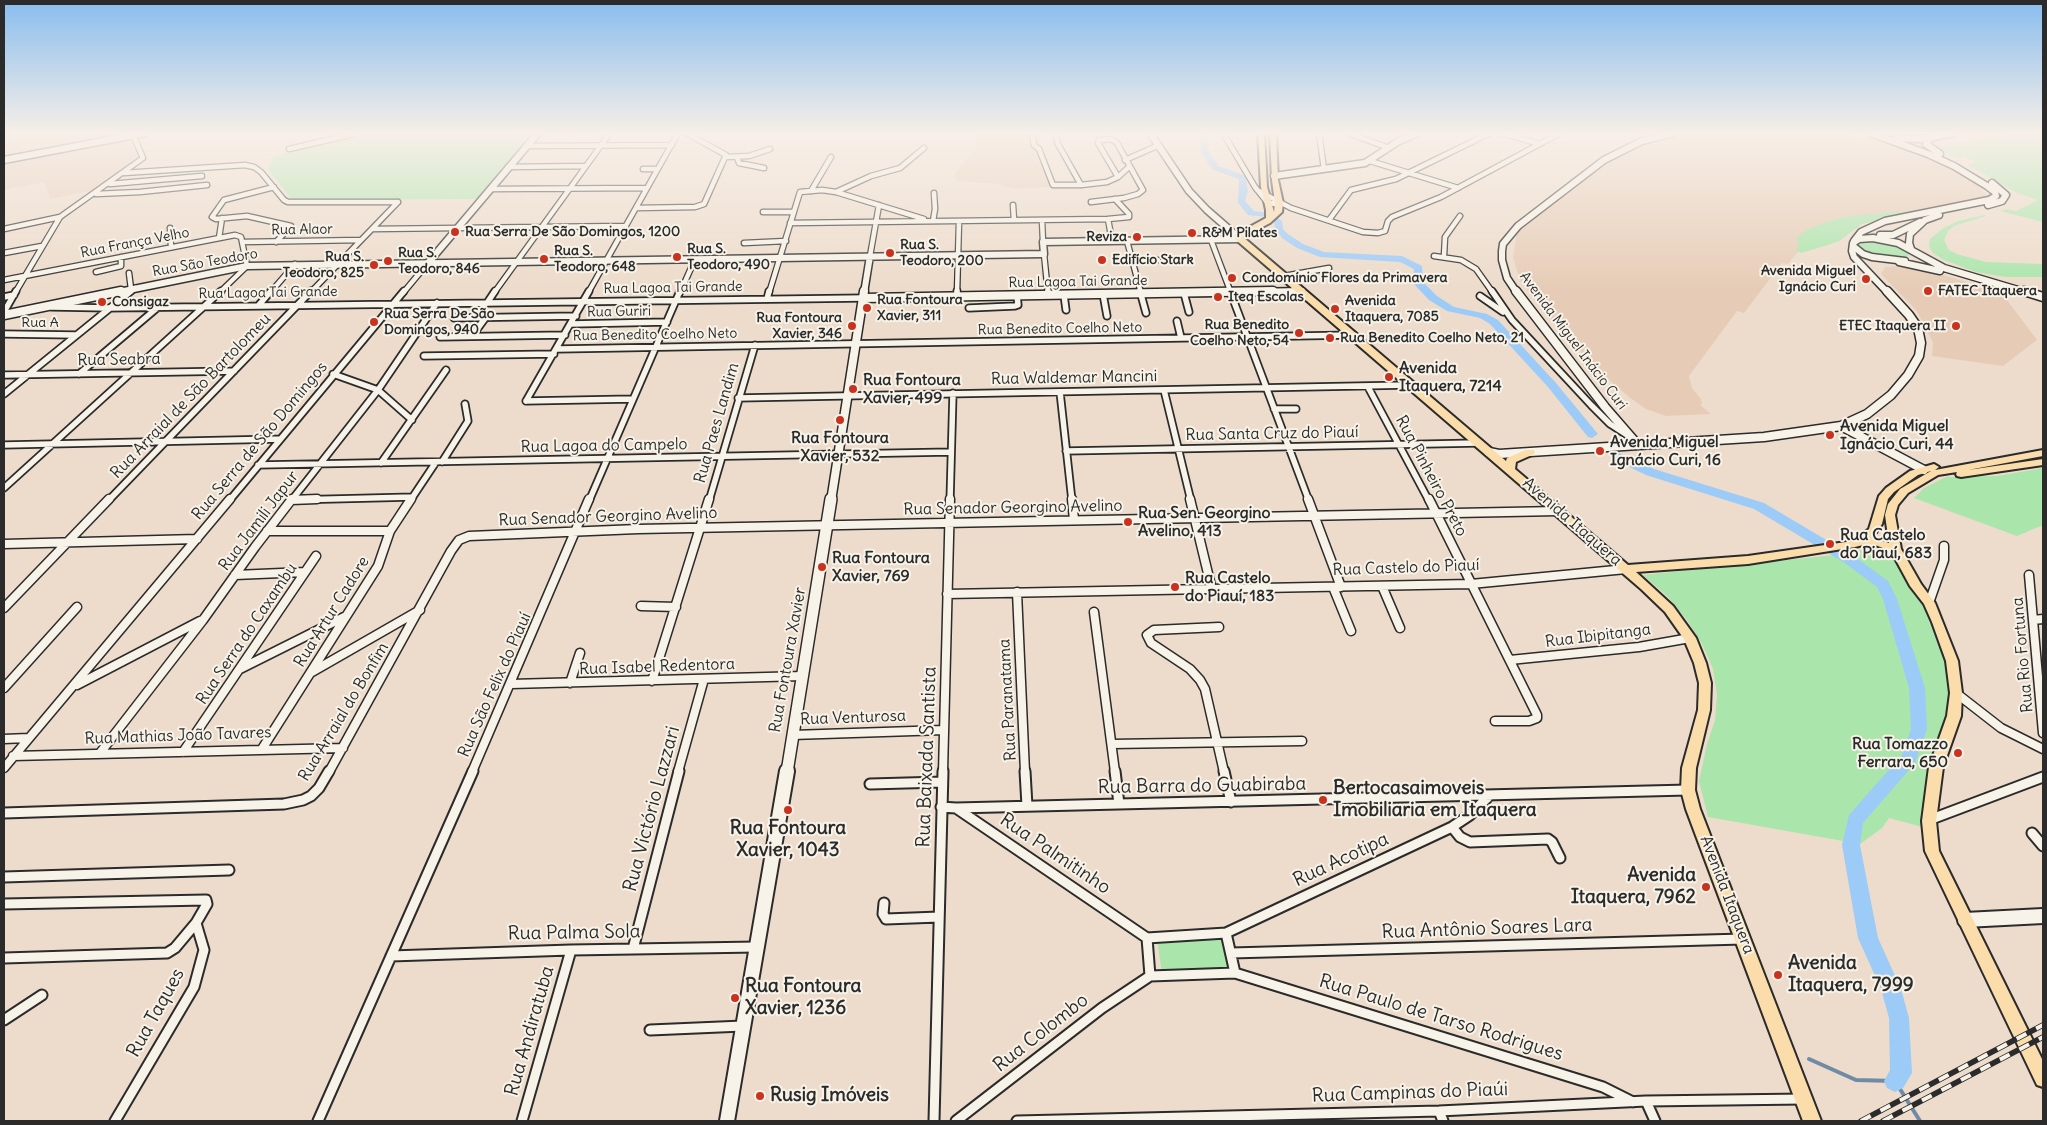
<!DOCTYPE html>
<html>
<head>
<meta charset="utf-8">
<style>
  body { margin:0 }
  #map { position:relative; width:2047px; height:1125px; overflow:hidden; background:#eddccb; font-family:Delius,sans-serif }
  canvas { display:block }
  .frame { position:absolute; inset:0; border:5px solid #2b2b2b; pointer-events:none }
</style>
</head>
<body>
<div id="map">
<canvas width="2047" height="1125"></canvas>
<div class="frame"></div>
</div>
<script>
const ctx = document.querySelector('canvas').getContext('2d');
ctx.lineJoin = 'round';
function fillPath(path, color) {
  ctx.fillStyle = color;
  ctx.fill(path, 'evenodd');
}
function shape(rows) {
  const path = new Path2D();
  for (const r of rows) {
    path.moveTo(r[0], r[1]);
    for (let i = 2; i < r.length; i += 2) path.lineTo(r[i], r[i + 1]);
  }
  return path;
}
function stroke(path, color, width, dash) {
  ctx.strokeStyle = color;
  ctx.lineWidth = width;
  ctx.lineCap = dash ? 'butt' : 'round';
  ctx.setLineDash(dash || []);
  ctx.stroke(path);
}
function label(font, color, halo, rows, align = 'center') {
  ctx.font = font + ' Delius,sans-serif';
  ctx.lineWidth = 4;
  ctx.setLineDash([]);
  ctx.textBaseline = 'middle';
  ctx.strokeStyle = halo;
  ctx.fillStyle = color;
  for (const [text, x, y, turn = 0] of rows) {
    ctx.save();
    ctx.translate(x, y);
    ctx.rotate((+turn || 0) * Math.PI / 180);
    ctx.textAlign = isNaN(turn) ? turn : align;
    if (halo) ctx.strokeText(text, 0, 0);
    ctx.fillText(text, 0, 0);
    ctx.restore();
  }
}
fillPath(shape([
  [4,133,136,133,4,158],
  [976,133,1039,133,1050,187,1016,189,1001,186,1001,184,957,181,955,174,965,160,976,148],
  [1678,133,1843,133,1860,136,1901,146,1934,158,1979,184,1980,188,1988,196,1881,218,1862,224,1839,241,1798,252,1788,264,1782,263,1744,313,1737,311,1689,376,1692,388,1701,399,1702,404,1700,405,1711,414,1666,416,1646,409,1629,397,1593,366,1539,305,1520,280,1513,258,1517,231,1611,159,1645,142],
  [129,137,139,159,96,190,50,199,44,182,4,190,4,161],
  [1898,266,1916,267,2001,292,2037,340,2003,366,1932,356,1933,342,1916,310,1881,274,1885,267]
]), '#e6ccb6');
fillPath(shape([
  [365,133,533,133,477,199,292,200,268,169,273,156],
  [2011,133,2043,133,2043,222,2000,211,2007,209,2016,211,2038,200,2017,193,1968,165,1976,161,1964,157,1959,159,1938,148],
  [1919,210,1862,224,1839,241,1828,245,1801,253,1795,250,1800,245,1796,239,1806,230,1826,222,1849,216],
  [1985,215,1986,216,1954,226,1948,231,1944,240,1949,250,1957,254,1986,262,2043,264,2043,277,2006,277,1976,272,1944,260,1933,253,1929,246,1930,239,1942,229,1958,221],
  [1867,240,1892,243,1907,251,1909,255,1904,259,1867,253,1857,246,1858,242],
  [2043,468,2043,525,2017,536,1914,498,1924,488,1946,477,1997,476],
  [1874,544,1891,548,1939,621,1955,668,1943,754,1930,829,1889,818,1882,828,1860,844,1708,817,1699,781,1707,744,1715,720,1717,695,1713,669,1702,644,1687,620,1667,596,1643,575,1854,553],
  [1223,938,1229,971,1162,973,1157,940]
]), '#aae5ab');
stroke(shape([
  [1809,1059,1856,1080,1895,1081,1920,1121]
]), '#6f8ba6', 4);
fillPath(shape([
  [1201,133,1209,133,1208,147,1210,154,1219,166,1246,176,1248,191,1245,201,1254,211,1268,213,1268,217,1248,215,1238,203,1239,179,1213,170,1202,154,1200,147,1201,133],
  [1278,218,1282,221,1283,229,1288,234,1303,244,1324,252,1402,256,1422,266,1423,282,1437,296,1454,307,1487,314,1498,320,1556,383,1598,434,1592,438,1588,437,1548,387,1490,324,1480,318,1447,311,1429,300,1413,283,1414,269,1400,262,1320,257,1297,248,1282,238,1275,229,1274,221,1278,218],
  [1617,452,1654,469,1764,503,1855,557,1888,581,1897,599,1925,688,1927,729,1915,763,1863,823,1860,845,1878,938,1901,989,1909,1018,1912,1073,1903,1088,1895,1092,1887,1088,1884,1081,1890,1070,1889,1018,1881,989,1858,938,1842,845,1849,815,1902,755,1911,729,1909,688,1883,599,1877,587,1845,563,1754,509,1646,475,1613,459,1611,456,1617,452]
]), '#9ccbf8');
const streetFar3 = shape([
  [1032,133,1034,145,1039,149,1053,185,1081,185,1107,182,1118,177,1129,167],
  [1055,133,1058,144,1081,185],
  [1223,133,1255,187,1267,202,1279,205],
  [1319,133,1324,169],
  [1348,133,1389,148],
  [1501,133,1540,144],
  [526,146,672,145],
  [289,149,358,133],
  [725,157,749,156,770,149],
  [737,157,739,163,764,168],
  [1125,160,1157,146],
  [1370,161,1458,188],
  [508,167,586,166],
  [643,169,657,169],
  [124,173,245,165,254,167,261,172,284,200,288,202,398,202],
  [110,184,202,176],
  [274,187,224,200,212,217,216,219,247,216,291,226,276,242],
  [490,189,647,188],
  [1257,190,1291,208,1363,232,1378,233,1385,231,1388,221,1392,217,1441,197,1560,133],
  [811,191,831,157],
  [836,192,871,176,900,168,924,148],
  [96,194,140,192,207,185],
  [1091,202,1124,198,1138,194,1143,190,1117,143,1111,139,1099,140,1098,143,1118,177],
  [1013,205,1014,220],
  [636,208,695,207,704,204,726,155,686,133],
  [763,212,793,212],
  [1108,219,1112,241],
  [1042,220,1043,242],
  [1329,220,1351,190,1396,179,1490,133],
  [933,221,935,209,934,193],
  [790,223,1108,219,1129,217,1129,214,1115,199],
  [170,228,171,247],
  [4,229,60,217],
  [372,229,626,226],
  [219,238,222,218],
  [1211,240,1231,293],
  [1127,241,1141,293],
  [242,242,361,240],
  [744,243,786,241],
  [4,253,42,246],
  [1044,254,1048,293],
  [870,256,879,205],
  [1434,256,1461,260,1476,269,1493,293],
  [1444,256,1445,237,1460,216],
  [1132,260,1158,260],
  [96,272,121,266,121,257],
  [129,273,131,289],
  [1284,276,1329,268],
  [4,280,235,235,241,237,247,266,219,293],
  [15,293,60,217,143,158,133,135],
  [129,293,135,288],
  [270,293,295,264],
  [310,293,398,202],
  [403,293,428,263],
  [494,293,610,133],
  [588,293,678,133],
  [680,293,695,259],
  [769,293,800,192,822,190,836,192,924,219],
  [957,293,959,221]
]);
const streetFar2 = shape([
  [1048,291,1048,295],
  [1140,291,1146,313],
  [1230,291,1309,501],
  [1492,291,1512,320,1591,405,1610,424,1627,435],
  [1184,293,1189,312],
  [1103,294,1107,316],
  [1064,295,1066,310],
  [1480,296,1503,312],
  [4,297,14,295],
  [957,297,957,291],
  [767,299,769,291],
  [487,303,495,291],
  [258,306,271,291],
  [52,307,109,308,864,298],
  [969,308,1015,306,1018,305,1017,295],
  [4,312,16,291],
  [454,318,576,316],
  [1177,321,1181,338],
  [571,324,667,322],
  [4,334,76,335],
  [472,336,486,317],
  [440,337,565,335],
  [558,349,1353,335],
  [424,356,554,354],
  [79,374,157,308],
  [333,374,378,390,412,420],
  [4,375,234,371],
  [1368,387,1429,501],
  [1164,390,1191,501],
  [1060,392,1072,501],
  [4,394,131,291],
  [738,398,1410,385],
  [526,401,589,291],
  [526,401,632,399],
  [1274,409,1296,409],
  [4,445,280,439],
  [1066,451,1479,443],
  [442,462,468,421,465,404],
  [381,463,446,370],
  [258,465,950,452],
  [4,488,221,291],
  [291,500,413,497],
  [108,501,311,291],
  [229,501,404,291],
  [291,501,378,390,437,303],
  [410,501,436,462],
  [589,501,680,291],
  [709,501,755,345],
  [950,501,953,393]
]);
const streetFar1 = shape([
  [1072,499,1074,520],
  [1190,499,1212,590],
  [1308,499,1341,587],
  [1429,499,1537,715,1537,718,1529,721,1495,721],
  [291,500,317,499],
  [267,531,390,531],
  [4,544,197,539],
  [235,575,305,572],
  [2029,575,2043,733],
  [1382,586,1400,628],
  [1333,587,1351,631],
  [1017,592,1025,772],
  [947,594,1471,584,1626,569],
  [1929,603,1944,560,1944,546],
  [641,606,676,607],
  [4,608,109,499],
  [1094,612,1115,772],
  [2033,620,2043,619],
  [1219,627,1154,630,1147,635,1151,643,1190,669,1200,680,1205,689,1224,772],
  [1510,660,1639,647,1690,638],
  [240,669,344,617],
  [312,672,420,610],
  [652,681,709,499],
  [570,683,580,653],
  [511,684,803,676],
  [77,685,200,621],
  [4,688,77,607],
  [1956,693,2001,728,2043,749],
  [792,735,944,730],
  [4,739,28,738],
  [1112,744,1302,741],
  [262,749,378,566,390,531,411,499],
  [183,752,316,556],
  [100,753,203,620,255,547,292,499],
  [13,756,343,748],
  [4,768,230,499],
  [329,772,451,551,459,540,469,536,638,529,1558,511],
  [472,772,589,499],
  [678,772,704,679],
  [943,772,950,499]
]);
const street = shape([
  [1025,771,1027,806],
  [1115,771,1119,804],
  [1224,771,1231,802],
  [870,784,942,782],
  [941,807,956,808,1147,938],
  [956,808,1688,790],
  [4,813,284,804,303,800,311,796,319,788,329,771],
  [1929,820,2043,777],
  [1452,827,1460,837,1470,842,1548,839,1552,842,1560,858],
  [2032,833,2043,846],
  [4,877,229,870],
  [884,903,883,914,886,919,939,917],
  [4,904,206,900,207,904,196,923,204,950,194,987,115,1121],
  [1226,933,1452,827,1470,815,1490,795],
  [1226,933,1235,973,1150,976,1147,938,1226,933],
  [633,949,679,771],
  [1231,953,1743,939],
  [391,956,571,950,757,947],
  [4,958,167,953,175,948,196,923],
  [1235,973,1603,1087,1633,1102],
  [4,1020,42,995],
  [650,1030,743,1026],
  [1646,1101,1655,1121],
  [1439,1111,1443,1121],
  [318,1121,473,771],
  [522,1121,571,950],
  [934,1121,943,771],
  [956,1121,1102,1008,1150,976],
  [1017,1121,1439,1111,1646,1101,1804,1099]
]);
const secondaryFar3 = shape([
  [1150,133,1189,191,1207,210,1238,237],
  [1896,138,1920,139,1955,133],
  [1940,154,1926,144,1929,139,1941,135],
  [4,160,145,133],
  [1274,176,1365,163,1399,141,1418,133],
  [1988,205,2002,201,2006,195,1992,183],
  [1880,235,1893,235,1920,222],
  [1854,241,1861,232,1885,221,1989,200,1996,196,1995,192,1987,186,1954,166,1928,154,1870,133],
  [1853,246,1863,254,1872,257,1905,261],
  [1911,249,1909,243,1910,234,1925,220,1939,215],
  [1899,262,1940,271],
  [428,263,538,133],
  [114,293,247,266,1044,254,1043,242,1241,239],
  [864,293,870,256],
  [1194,293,1302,291],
  [1517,293,1507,278,1502,260,1502,251,1503,244,1518,226,1604,160,1642,141,1674,133],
  [1888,293,1854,257,1852,251,1853,243,1859,239,1873,238,1898,243,1944,268,2028,293]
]);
const secondaryFar2 = shape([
  [1516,291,1605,407,1638,445],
  [2024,291,2043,297],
  [864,298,1273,291],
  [4,315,121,291],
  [1841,426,1924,470],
  [1489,452,1499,454,1764,437,1841,426,1867,414,1891,395,1908,375,1919,356,1921,343,1918,328,1909,315,1887,291],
  [831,501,864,291]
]);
const secondaryFar1 = shape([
  [787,772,831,499]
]);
const secondary = shape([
  [1965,920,2043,916],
  [727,1121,787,771]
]);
const primary = shape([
  [1258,133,1264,133,1267,187,1274,212,1275,203,1272,180,1270,133,1276,133,1278,180,1283,203,1282,212,1270,223,1243,237,1506,461,1507,458,1526,450,1534,450,1535,452,1534,454,1516,462,1515,469,1628,565,1748,556,1853,541,1869,529,1879,496,1886,488,1910,471,1934,464,1939,467,1935,470,2043,450,2043,456,1968,470,2043,459,2043,465,1961,477,1957,476,1956,474,1957,472,1938,475,1908,493,1898,505,1895,515,1901,549,1921,584,1935,603,1958,661,1962,693,1961,716,1943,767,1936,821,1939,851,2043,1061,2043,1087,2037,1085,1925,851,1922,821,1929,767,1947,716,1950,693,1946,661,1932,622,1924,604,1910,586,1891,551,1875,545,1863,545,1855,547,1748,564,1636,572,1673,606,1696,638,1706,663,1711,683,1710,710,1696,768,1695,790,1700,809,1821,1121,1803,1121,1686,809,1681,790,1682,768,1698,710,1699,683,1694,663,1684,639,1665,612,1641,589,1235,239,1235,235,1266,218,1266,210,1261,187,1258,133],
  [1931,471,1900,489,1888,504,1885,515,1889,543,1872,538,1882,524,1888,499,1894,492,1918,475,1931,471]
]);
stroke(streetFar3, '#2b2b2b', 7);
stroke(streetFar2, '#2b2b2b', 9);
stroke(streetFar1, '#2b2b2b', 11);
stroke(street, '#2b2b2b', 13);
stroke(secondaryFar3, '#2b2b2b', 9);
stroke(secondaryFar2, '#2b2b2b', 11);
stroke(secondaryFar1, '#2b2b2b', 14);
stroke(secondary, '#2b2b2b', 18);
stroke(primary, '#2b2b2b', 4);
stroke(streetFar3, '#f7f3e8', 4.5);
stroke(streetFar2, '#f7f3e8', 5.5);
stroke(streetFar1, '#f7f3e8', 8);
stroke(street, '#f7f3e8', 9);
stroke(secondaryFar3, '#f7f3e8', 6);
stroke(secondaryFar2, '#f7f3e8', 8);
stroke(secondaryFar1, '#f7f3e8', 11);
stroke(secondary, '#f7f3e8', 14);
fillPath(primary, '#faddab');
const rail = shape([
  [1861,1121,2043,1025],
  [1883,1121,2043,1037]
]);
stroke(rail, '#2b2b2b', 5.5);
stroke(rail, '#f7f3e8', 4, [11]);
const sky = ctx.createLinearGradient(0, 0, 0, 290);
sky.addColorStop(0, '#89bdee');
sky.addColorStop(0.46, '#f7efe8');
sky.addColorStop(1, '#f7efe800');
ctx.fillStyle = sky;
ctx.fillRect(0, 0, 2047, 290);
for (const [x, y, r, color] of [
  [455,232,5,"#c8321e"],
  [1192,233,5,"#c8321e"],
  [1137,237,5,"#c8321e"],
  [890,253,5,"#c8321e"],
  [677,257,5,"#c8321e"],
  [544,259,5,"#c8321e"],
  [1102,260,5,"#c8321e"],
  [388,261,5,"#c8321e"],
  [374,265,5,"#c8321e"],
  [1232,278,5,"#c8321e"],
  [1866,279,5,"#c8321e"],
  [1928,291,5,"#c8321e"],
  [1218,297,5,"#c8321e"],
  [102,302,5,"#c8321e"],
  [867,308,5,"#c8321e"],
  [1335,309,5,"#c8321e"],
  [374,322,5,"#c8321e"],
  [852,326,5,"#c8321e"],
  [1956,326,5,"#c8321e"],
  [1299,333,5,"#c8321e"],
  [1330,338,5,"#c8321e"],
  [1389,377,5,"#c8321e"],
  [853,389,5,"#c8321e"],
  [840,420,5,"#c8321e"],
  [1830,435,5,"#c8321e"],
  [1600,451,5,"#c8321e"],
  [1128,522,5,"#c8321e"],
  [1830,544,5,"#c8321e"],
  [822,567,5,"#c8321e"],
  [1175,587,5,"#c8321e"],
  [1958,753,5,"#c8321e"],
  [1323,800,5,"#c8321e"],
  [788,810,5,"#c8321e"],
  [1706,887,5,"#c8321e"],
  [1778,975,5,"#c8321e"],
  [735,998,5,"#c8321e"],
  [760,1096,5,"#c8321e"]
]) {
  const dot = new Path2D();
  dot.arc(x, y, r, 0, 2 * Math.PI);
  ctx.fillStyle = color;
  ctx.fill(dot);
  stroke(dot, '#f7f3e8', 2);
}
label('14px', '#2b2b2b', '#f7f3e8', [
  ["Rua Alaor",302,230,-1],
  ["Rua França Velho",135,243,-11],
  ["Rua São Teodoro",205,263,-10],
  ["Rua Lagoa Tai Grande",1078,282,-1],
  ["Rua Lagoa Tai Grande",673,288,-1],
  ["Rua Lagoa Tai Grande",268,293,-1],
  ["Rua Guriri",619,312,-1],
  ["Rua A",40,323],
  ["Rua Benedito Coelho Neto",1060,329,-1],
  ["Rua Benedito Coelho Neto",655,335,-1],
  ["Avenida Miguel Inácio Curi",1573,341,53]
]);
label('bold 14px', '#2b2b2b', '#f7f3e8', [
  ["Rua Serra De São Domingos, 1200",465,232],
  ["R&M Pilates",1202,233],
  ["Reviza",1127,237,"right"],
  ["Rua S.",900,245],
  ["Teodoro, 200",900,261],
  ["Rua S.",687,249],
  ["Teodoro, 490",687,265],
  ["Rua S.",554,251],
  ["Teodoro, 648",554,267],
  ["Rua S.",398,253],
  ["Teodoro, 846",398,269],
  ["Rua S.",364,257,"right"],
  ["Teodoro, 825",364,273,"right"],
  ["Edifício Stark",1112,260],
  ["Avenida Miguel",1856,271,"right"],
  ["Ignácio Curi",1856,287,"right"],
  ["Condomínio Flores da Primavera",1242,278],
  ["FATEC Itaquera",1938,291],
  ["Iteq Escolas",1228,297],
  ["Rua Fontoura",877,300],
  ["Xavier, 311",877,316],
  ["Avenida",1345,301],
  ["Itaquera, 7085",1345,317],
  ["Consigaz",112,302],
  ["Rua Serra De São",384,314],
  ["Domingos, 940",384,330],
  ["Rua Fontoura",842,318,"right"],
  ["Xavier, 346",842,334,"right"],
  ["Rua Benedito",1289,325,"right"],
  ["Coelho Neto, 54",1289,341,"right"],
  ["ETEC Itaquera II",1946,326,"right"],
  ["Rua Benedito Coelho Neto, 21",1340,338]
], 'left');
label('16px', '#2b2b2b', '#f7f3e8', [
  ["Rua Seabra",119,360,-1],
  ["Rua Waldemar Mancini",1074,378,-1],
  ["Rua Arraial de São Bartolomeu",191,396,-46],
  ["Rua Paes Landim",717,423,-74],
  ["Rua Santa Cruz do Piauí",1272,434,-1],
  ["Rua Serra de São Domingos",260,441,-50],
  ["Rua Lagoa do Campelo",604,446,-1],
  ["Rua Pinheiro Preto",1431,476,62],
  ["Rua Senador Georgino Avelino",1013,508,-1],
  ["Rua Senador Georgino Avelino",608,517,-2],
  ["Rua Jamili Japur",259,521,-53],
  ["Avenida Itaquera",1572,522,41],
  ["Rua Castelo do Piauí",1406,568,-2],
  ["Rua Artur Cadore",332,612,-58],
  ["Rua Serra do Caxambu",247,634,-56],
  ["Rua Ibipitanga",1598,636,-7],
  ["Rua Rio Fortuna",2023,655,-95],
  ["Rua Fontoura Xavier",788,660,-80],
  ["Rua Isabel Redentora",657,667,-2],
  ["Rua São Felix do Piauí",495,685,-66],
  ["Rua Paranatama",1008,700,-93],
  ["Rua Arraial do Bonfim",344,712,-59],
  ["Rua Venturosa",853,718,-2],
  ["Rua Mathias João Tavares",178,736,-2],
  ["Avenida Itaquera",1727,895,69]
]);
label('bold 16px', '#2b2b2b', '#f7f3e8', [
  ["Avenida",1399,368],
  ["Itaquera, 7214",1399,386],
  ["Rua Fontoura",863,380],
  ["Xavier, 499",863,398],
  ["Avenida Miguel",1840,426],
  ["Ignácio Curi, 44",1840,444],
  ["Rua Fontoura",840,438,"center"],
  ["Xavier, 532",840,456,"center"],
  ["Avenida Miguel",1610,442],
  ["Ignácio Curi, 16",1610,460],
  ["Rua Sen. Georgino",1138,513],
  ["Avelino, 413",1138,531],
  ["Rua Castelo",1840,535],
  ["do Piauí, 683",1840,553],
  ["Rua Fontoura",832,558],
  ["Xavier, 769",832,576],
  ["Rua Castelo",1185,578],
  ["do Piauí, 183",1185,596],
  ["Rua Tomazzo",1948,744,"right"],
  ["Ferrara, 650",1948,762,"right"]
], 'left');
label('19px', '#2b2b2b', '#f7f3e8', [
  ["Rua Baixada Santista",927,757,-88],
  ["Rua Barra do Guabiraba",1202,786,-1],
  ["Rua Victório Lazzari",652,809,-75],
  ["Rua Palmitinho",1055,854,34],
  ["Rua Acotipa",1341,860,-25],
  ["Rua Antônio Soares Lara",1487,929,-2],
  ["Rua Palma Sola",574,933,-1],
  ["Rua Taques",156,1013,-61],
  ["Rua Paulo de Tarso Rodrigues",1441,1018,17],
  ["Rua Andiratuba",530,1031,-74],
  ["Rua Colombo",1041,1033,-38],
  ["Rua Campinas do Piaúi",1410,1093,-2]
]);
label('bold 19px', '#2b2b2b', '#f7f3e8', [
  ["Bertocasaimoveis",1333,789],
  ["Imobiliaria em Itaquera",1333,811],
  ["Rua Fontoura",788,829,"center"],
  ["Xavier, 1043",788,851,"center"],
  ["Avenida",1696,876,"right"],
  ["Itaquera, 7962",1696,898,"right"],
  ["Avenida",1788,964],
  ["Itaquera, 7999",1788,986],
  ["Rua Fontoura",745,987],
  ["Xavier, 1236",745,1009],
  ["Rusig Imóveis",770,1096]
], 'left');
</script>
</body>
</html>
